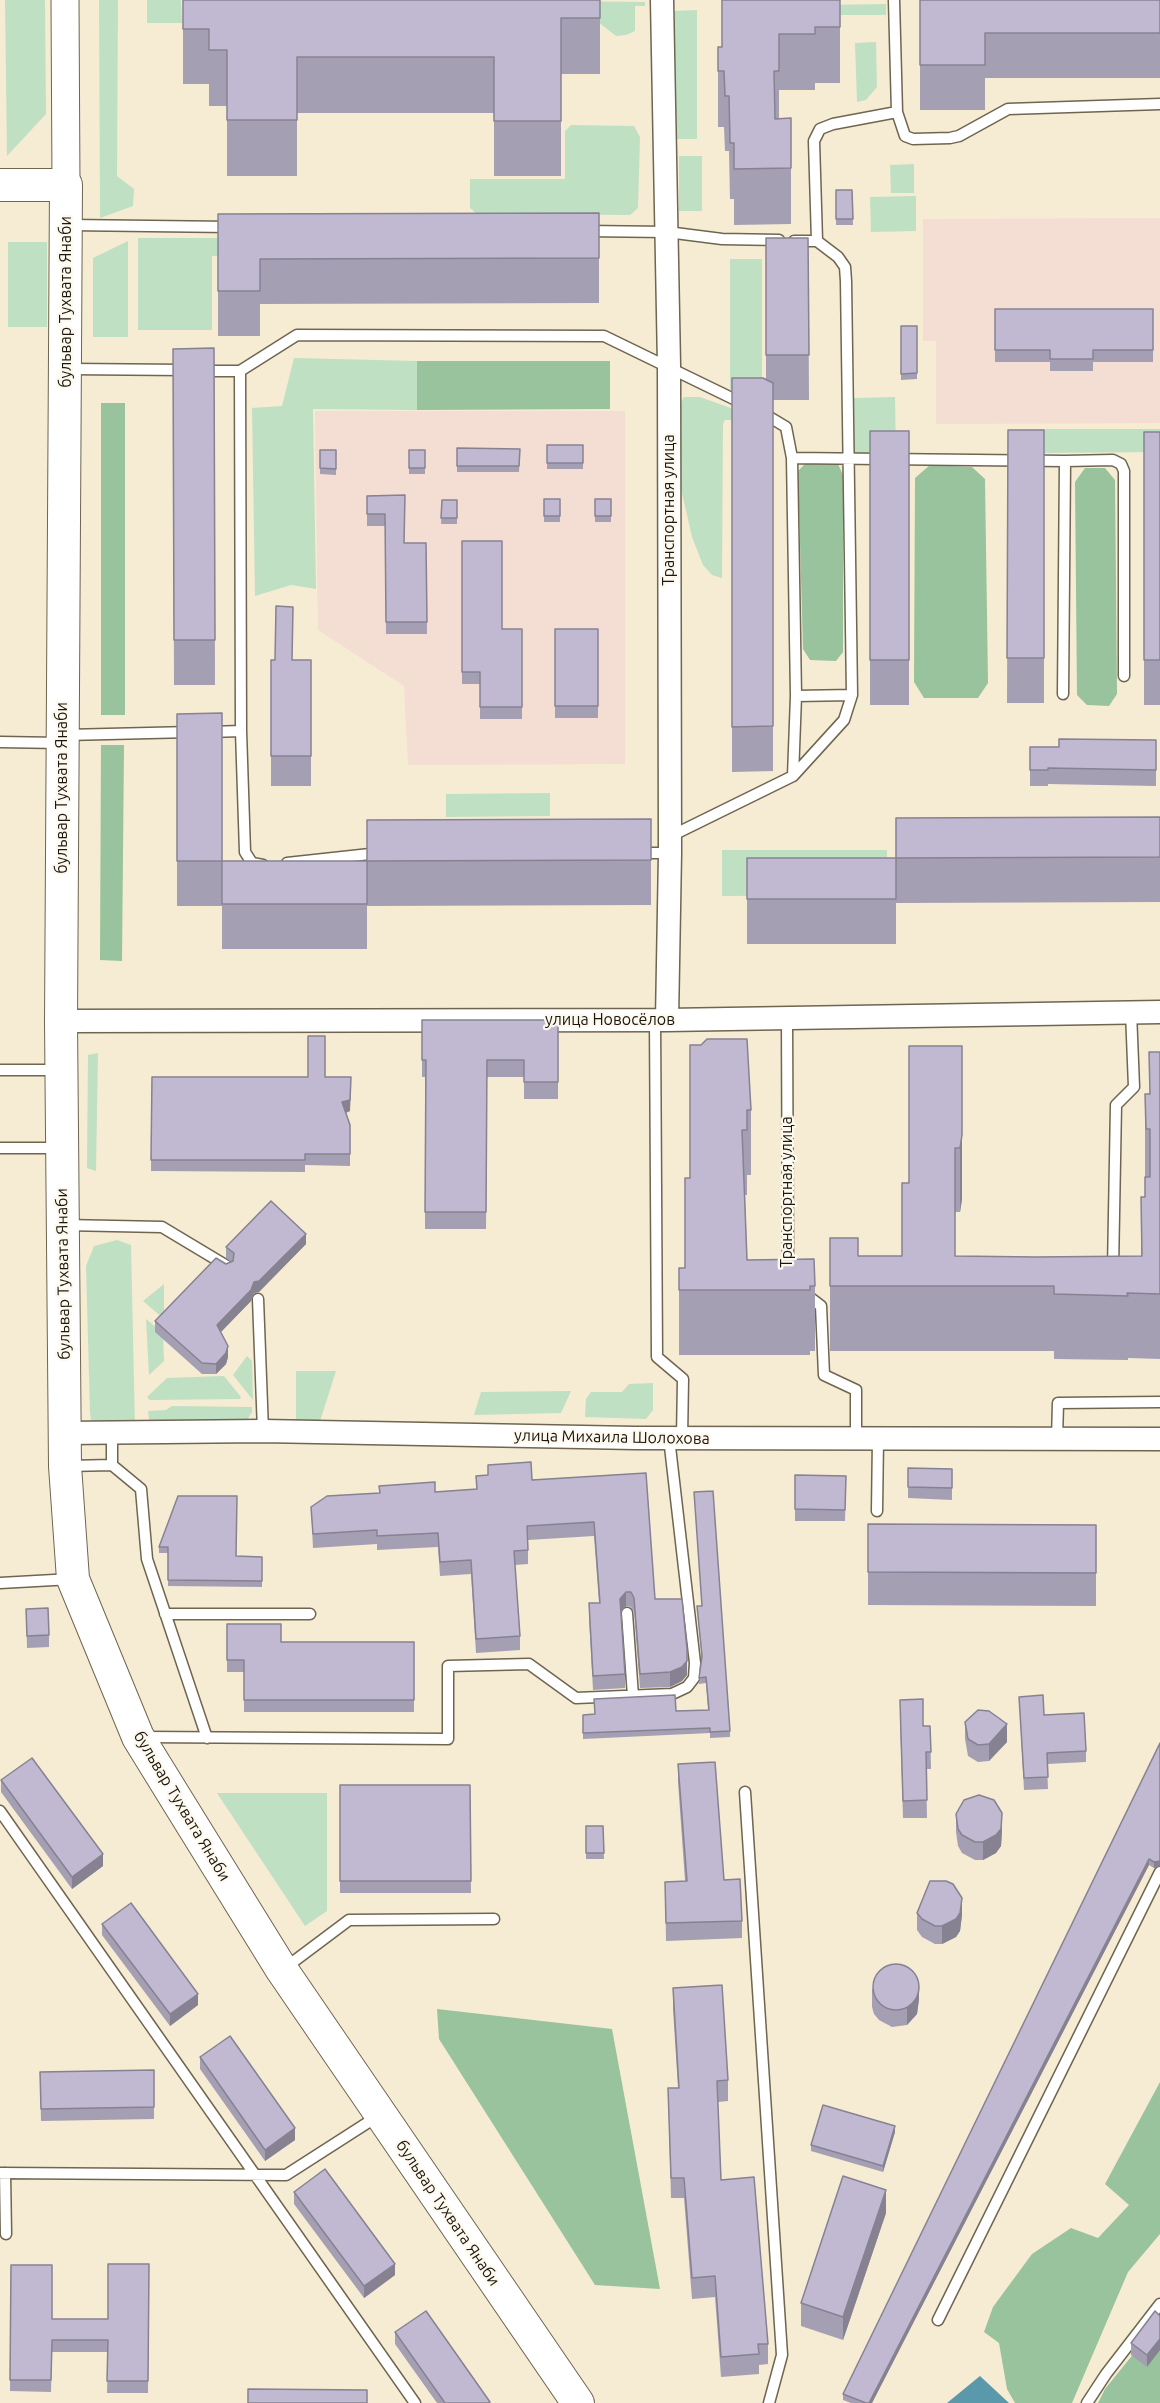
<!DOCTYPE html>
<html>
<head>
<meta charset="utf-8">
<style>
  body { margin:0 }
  canvas { display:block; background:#f6ebd3 }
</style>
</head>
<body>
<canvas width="1160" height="2403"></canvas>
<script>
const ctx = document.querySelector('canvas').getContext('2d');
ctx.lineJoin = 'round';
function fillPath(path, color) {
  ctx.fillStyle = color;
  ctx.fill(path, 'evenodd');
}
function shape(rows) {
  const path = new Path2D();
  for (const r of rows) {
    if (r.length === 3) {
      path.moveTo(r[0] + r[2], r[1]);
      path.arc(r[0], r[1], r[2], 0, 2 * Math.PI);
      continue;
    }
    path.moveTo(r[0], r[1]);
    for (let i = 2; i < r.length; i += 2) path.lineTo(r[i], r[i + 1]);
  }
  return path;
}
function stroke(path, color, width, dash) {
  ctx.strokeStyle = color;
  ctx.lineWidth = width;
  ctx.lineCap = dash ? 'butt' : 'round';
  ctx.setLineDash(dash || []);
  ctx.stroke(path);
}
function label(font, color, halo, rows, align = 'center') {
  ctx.font = font + ' Ubuntu,sans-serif';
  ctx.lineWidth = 4.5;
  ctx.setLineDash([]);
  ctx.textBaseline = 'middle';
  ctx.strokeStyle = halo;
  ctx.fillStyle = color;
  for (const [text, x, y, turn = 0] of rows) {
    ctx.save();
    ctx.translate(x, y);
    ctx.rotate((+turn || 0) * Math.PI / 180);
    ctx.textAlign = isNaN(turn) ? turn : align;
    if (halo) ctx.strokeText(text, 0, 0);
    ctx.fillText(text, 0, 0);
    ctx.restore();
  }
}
fillPath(shape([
  [1160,218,1160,423,936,424,936,341,923,341,923,219],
  [315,411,625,411,625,764,408,765,404,686,318,630]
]), '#f4ddd2');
fillPath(shape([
  [5,0,45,0,46,114,7,156],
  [99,0,118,0,117,176,134,189,133,206,100,218],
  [147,0,181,0,182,23,147,23],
  [559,1,645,2,645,6,635,6,635,31,626,35,616,36,598,22],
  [886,4,886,15,826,15,826,5],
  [697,10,697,139,674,139,673,11],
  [876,42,877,87,866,100,857,102,855,43],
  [571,125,634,126,640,137,638,208,630,215,477,214,470,208,470,179,565,179,565,131],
  [679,156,702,156,702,211,679,211],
  [914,164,914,193,891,193,890,165],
  [916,196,916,231,871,232,870,197],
  [138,238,241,238,335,256,212,256,212,330,138,330],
  [128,241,128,337,93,337,93,258],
  [8,242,47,242,47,327,8,327],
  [730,259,762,259,762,403,752,403,730,389],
  [294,358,417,361,417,410,313,409,316,589,291,585,255,596,252,408,282,406],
  [684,397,700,397,761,419,725,420,723,424,722,578,712,575,703,565,692,537,682,493,679,468,679,406],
  [895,397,896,454,855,455,854,398],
  [1040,429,1160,429,1160,452,1040,453],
  [550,793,550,816,446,817,446,794],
  [722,850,887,850,887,895,722,896],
  [98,1053,96,1171,87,1168,88,1055],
  [117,1240,131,1245,135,1427,98,1425,91,1420,90,1412,86,1266,94,1246],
  [164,1284,164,1319,143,1301],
  [146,1319,163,1333,164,1361,149,1375],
  [247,1356,252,1361,253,1400,233,1375],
  [296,1371,336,1371,320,1421,296,1421],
  [224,1376,241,1397,240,1399,150,1400,147,1397,167,1378],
  [653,1383,653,1410,646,1419,585,1417,586,1399,591,1392,622,1392,629,1384],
  [571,1391,561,1413,474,1415,481,1392],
  [172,1406,252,1407,252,1412,245,1423,150,1427,148,1411,166,1410],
  [217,1793,327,1793,327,1911,305,1926]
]), '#c0e0c3');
fillPath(shape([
  [417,361,610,361,610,409,417,410],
  [101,403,125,403,125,715,101,715],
  [806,463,838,464,843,475,843,652,836,661,810,660,803,649,798,471],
  [930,465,972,467,985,479,988,683,978,698,924,698,914,682,915,478],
  [1085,468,1105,468,1115,480,1117,694,1109,706,1087,705,1077,695,1075,482],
  [101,745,124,745,122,961,100,960],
  [437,2009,612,2029,660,2289,595,2285,439,2039],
  [1160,2082,1160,2234,1128,2272,1072,2403,1015,2403,1007,2389,999,2343,984,2332,993,2307,1032,2254,1071,2228,1098,2238,1129,2205,1105,2184],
  [1160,2321,1160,2403,1098,2403,1105,2389]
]), '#98c39c');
fillPath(shape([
  [980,2376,1009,2403,947,2403]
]), '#5a99ac');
const service = shape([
  [897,112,905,136,913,139,950,138,959,136,1008,109,1160,104],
  [69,225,230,227],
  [585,231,667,232,722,239,779,240],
  [794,241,817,241,814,141,820,129,833,124,897,112,894,0],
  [69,369,185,370],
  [201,371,240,371,297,335,604,336,744,404],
  [240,371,241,731],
  [792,458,1065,461],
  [1063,694,1065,461,1113,460,1121,464,1124,471,1124,676],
  [796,696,852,695,846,281,845,267,838,257,817,241],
  [210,732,241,731,245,852,252,863,263,865],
  [66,735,191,732],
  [0,742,60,743],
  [793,776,844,720,852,695],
  [671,836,793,776,796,696,792,458,786,427,761,412],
  [638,853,670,853],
  [287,863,379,853],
  [787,1018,788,1274],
  [655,1020,657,1357,683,1379,682,1438],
  [0,1070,58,1070],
  [0,1148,59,1148],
  [64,1225,162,1227,227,1266],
  [1113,1269,1116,1105,1134,1087,1131,1012],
  [804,1293,821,1306,824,1375,856,1390,856,1439],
  [258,1299,263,1431],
  [112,1433,112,1465,141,1489,147,1559,207,1738],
  [1057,1439,1058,1403,1160,1402],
  [68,1466,112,1465],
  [877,1511,878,1439],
  [0,1583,72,1579],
  [627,1613,633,1696],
  [165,1614,310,1614],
  [144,1737,448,1739,448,1666,529,1664,576,1698,672,1694,687,1687,694,1678,695,1663,669,1438],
  [745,1792,782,2355,769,2403],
  [0,1811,415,2403],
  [285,1968,349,1920,494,1919],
  [0,2173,286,2175,378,2116],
  [5,2173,6,2234],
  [938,2320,1160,1872],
  [1087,2403,1106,2374,1160,2304]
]);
const minor = shape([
  [662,0,669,365,670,853,667,1020],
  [61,1021,667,1020,1160,1012],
  [65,1433,263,1431,635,1438,1160,1439]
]);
const tertiary = shape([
  [65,0,66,185]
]);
const secondary = shape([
  [0,185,66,185,61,1021,65,1466,73,1579,138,1737,175,1797,282,1970,578,2403]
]);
stroke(service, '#6f6550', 13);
stroke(minor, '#6f6550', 25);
stroke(tertiary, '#6f6550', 29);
stroke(secondary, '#6f6550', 34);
stroke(service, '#fff', 10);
stroke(minor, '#fff', 22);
stroke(tertiary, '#fff', 27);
stroke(secondary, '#fff', 32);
fillPath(shape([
  [183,0,600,0,600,74,561,74,561,176,494,176,494,113,297,113,297,176,227,176,227,106,209,106,209,84,183,84],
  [840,0,840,83,815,83,815,90,779,90,779,119,791,168,791,224,734,225,734,199,730,199,729,151,725,151,724,127,718,127,718,47,722,47],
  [920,0,1160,0,1160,78,985,78,985,110,920,110],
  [836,190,852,190,853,225,836,225],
  [599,213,599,303,260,304,260,336,218,336,218,214],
  [766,238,808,238,809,400,773,400,773,771,732,772,732,378,766,380],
  [995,309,1153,309,1153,362,1093,362,1093,371,1050,371,1050,362,995,362],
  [901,326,917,326,917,379,901,380],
  [214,348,215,685,174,685,173,349],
  [1008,430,1044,430,1044,703,1007,703],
  [870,431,909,431,909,705,870,705],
  [1144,432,1160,432,1160,705,1144,705],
  [547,445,583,445,583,469,547,469],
  [457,448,520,449,519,472,457,472],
  [320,450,336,450,336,475,320,474],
  [409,450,425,450,425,474,409,474],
  [405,495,404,543,426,543,427,634,386,634,385,526,367,526,367,496],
  [544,499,560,499,560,522,544,522],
  [595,499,611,499,611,522,595,522],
  [442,500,457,500,457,524,441,524],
  [462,541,502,629,522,629,522,719,480,719,480,684,462,684],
  [555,629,598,629,598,718,555,718],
  [271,660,311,660,311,786,271,786],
  [177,714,222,861,367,861,651,819,651,905,367,906,367,949,222,949,222,906,177,906],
  [1156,740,1156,786,1048,784,1048,786,1030,786,1030,747,1059,747],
  [1160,817,1160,902,896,903,896,944,747,944,747,858,896,858],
  [422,1020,558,1020,558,1099,524,1099,524,1077,487,1077,486,1229,425,1229,425,1077,422,1077],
  [690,1045,751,1110,751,1175,747,1175,747,1195,745,1195,747,1260,815,1286,815,1351,810,1351,810,1355,679,1355,679,1268,685,1268,690,1178],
  [962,1046,962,1199,960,1212,955,1212,955,1256,1035,1257,1141,1256,1141,1197,1145,1197,1145,1094,1149,1094,1160,1052,1160,1359,1128,1358,1128,1360,1054,1359,1054,1351,830,1351,830,1238,858,1256,902,1256,909,1183],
  [152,1077,325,1077,350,1111,346,1113,350,1125,350,1166,305,1165,305,1172,151,1171],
  [306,1244,259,1292,254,1293,251,1301,221,1332,228,1357,226,1364,216,1374,202,1374,155,1332,155,1321,226,1264,231,1262,226,1258,226,1247],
  [488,1465,532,1480,646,1473,655,1599,687,1663,687,1675,682,1681,670,1687,640,1688,634,1612,631,1607,626,1606,620,1612,625,1674,625,1688,593,1690,589,1618,589,1603,599,1603,594,1536,528,1540,528,1564,515,1565,520,1636,520,1650,476,1653,471,1574,440,1576,438,1547,377,1550,377,1544,313,1548,311,1507,379,1493,379,1486,435,1492,476,1489,476,1476,488,1475],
  [908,1468,952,1469,952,1500,908,1498],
  [795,1475,846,1476,845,1521,795,1521],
  [178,1496,236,1556,262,1557,262,1587,168,1586,168,1553,159,1553,159,1547],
  [868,1524,1096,1525,1096,1606,868,1605],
  [697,1606,730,1731,730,1737,710,1738,710,1733,583,1739,583,1715,708,1710,706,1683,699,1684,702,1659],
  [26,1609,49,1635,49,1647,27,1648],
  [227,1624,281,1642,414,1642,414,1712,244,1712,244,1672,227,1672],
  [1019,1697,1044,1715,1086,1751,1086,1762,1047,1764,1048,1789,1024,1790],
  [900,1718,923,1726,930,1726,931,1769,926,1769,927,1818,903,1818],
  [965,1722,1007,1742,989,1761,978,1762,968,1756,965,1739],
  [1160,1743,1160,1866,1154,1868,1149,1865,872,2403,851,2403,843,2400,843,2394],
  [678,1764,724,1880,742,1921,742,1938,666,1941,665,1882,685,1881,678,1782],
  [1,1780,103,1866,72,1889,1,1792],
  [340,1785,470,1785,471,1893,340,1893],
  [956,1814,1002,1831,1001,1846,996,1853,983,1860,975,1860,962,1853,958,1846,956,1832],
  [586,1826,603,1826,604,1859,586,1859],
  [917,1913,962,1915,960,1931,956,1937,942,1944,935,1944,922,1937,917,1930],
  [102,1924,198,2005,170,2026,102,1935],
  [673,1988,728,2080,728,2101,718,2102,721,2180,768,2344,768,2364,759,2365,759,2374,721,2377,715,2297,692,2299,684,2198,671,2198,668,2088,678,2088,673,2009],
  [872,1989,919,1999,917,2014,907,2025,892,2027,879,2020,874,2014,872,2007],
  [200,2057,295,2140,265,2161,200,2069],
  [154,2070,154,2119,41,2121,40,2072],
  [895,2132,883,2172,811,2151,811,2145],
  [294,2192,395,2275,364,2298,294,2204],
  [886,2213,843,2340,801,2326,801,2303],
  [149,2264,148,2393,107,2393,108,2352,52,2352,51,2392,10,2391,11,2265,52,2319,108,2319],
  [1155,2311,1147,2367,1131,2355,1131,2343],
  [395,2332,490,2403,437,2403,395,2344]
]), '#a59fb4');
fillPath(shape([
  [351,1089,350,1111,342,1114,342,1102],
  [962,1135,962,1199,960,1212,960,1148],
  [306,1234,306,1244,259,1292,254,1293,251,1301,217,1336,217,1325,254,1282],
  [228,1346,228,1357,226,1364,216,1374,216,1364],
  [626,1592,626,1606,620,1614,620,1599],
  [687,1649,687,1675,682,1681,670,1687,670,1672],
  [1007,1724,1007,1742,989,1761,989,1744],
  [1002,1813,1002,1831,1001,1846,996,1853,983,1860,983,1842],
  [103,1854,103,1866,72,1889,72,1877],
  [1149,1859,1149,1865,872,2403,869,2403],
  [1160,1861,1160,1866,1154,1868,1154,1862],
  [962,1898,962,1915,960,1931,956,1937,942,1944,942,1926],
  [919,1981,919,1999,917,2014,907,2025,907,2007],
  [198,1994,198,2005,170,2026,170,2014],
  [895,2126,895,2132,883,2172,883,2166],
  [295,2128,295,2140,265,2161,265,2150],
  [886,2190,886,2213,843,2340,843,2317],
  [395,2264,395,2275,364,2298,364,2286],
  [1160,2339,1160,2350,1147,2367,1147,2355]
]), '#868292');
const building = shape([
  [183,0,600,0,600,18,561,18,561,121,494,121,494,57,297,57,297,120,227,120,227,50,209,50,209,29,183,29,183,0],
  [722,0,840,0,840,27,815,27,815,34,779,34,779,71,774,71,775,119,791,118,791,168,734,169,734,143,730,143,729,96,725,96,724,71,718,71,718,47,722,47,722,0],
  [920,0,1160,0,1160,33,985,33,985,65,920,65,920,0],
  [836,190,852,190,853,219,836,219,836,190],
  [599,213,599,258,260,259,260,291,218,291,218,214,599,213],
  [766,238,808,238,809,355,766,355,766,238],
  [995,309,1153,309,1153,350,1093,350,1093,359,1050,359,1050,350,995,350,995,309],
  [901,326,917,326,917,373,901,374,901,326],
  [214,348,215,640,174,640,173,349,214,348],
  [732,378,763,378,773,383,773,726,732,727,732,378],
  [1008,430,1044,430,1044,658,1007,658,1008,430],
  [870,431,909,431,909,660,870,660,870,431],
  [1144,432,1160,432,1160,660,1144,660,1144,432],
  [547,445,583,445,583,463,547,463,547,445],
  [457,448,520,449,519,466,457,466,457,448],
  [320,450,336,450,336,469,320,468,320,450],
  [409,450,425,450,425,468,409,468,409,450],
  [405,495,404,543,426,543,427,622,386,622,385,514,367,514,367,496,405,495],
  [544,499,560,499,560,516,544,516,544,499],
  [595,499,611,499,611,516,595,516,595,499],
  [442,500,457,500,457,518,441,518,442,500],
  [462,541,502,541,502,629,522,629,522,707,480,707,480,672,462,672,462,541],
  [276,606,293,607,292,660,311,660,311,756,271,756,271,660,275,660,276,606],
  [555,629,598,629,598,706,555,706,555,629],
  [222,713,222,861,177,861,177,714,222,713],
  [1059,739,1156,740,1156,770,1048,768,1048,770,1030,770,1030,747,1059,747,1059,739],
  [1160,817,1160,857,896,858,896,818,1160,817],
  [651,819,651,860,367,861,367,820,651,819],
  [747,858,896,858,896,899,747,899,747,858],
  [222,861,367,861,367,904,222,904,222,861],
  [422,1020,558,1020,558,1082,524,1082,524,1060,487,1060,486,1212,425,1212,426,1060,422,1060,422,1020],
  [308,1036,325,1036,325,1077,351,1077,350,1100,342,1102,350,1125,350,1154,305,1154,305,1160,151,1160,152,1077,308,1077,308,1036],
  [707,1039,747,1039,751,1110,747,1110,747,1130,742,1130,747,1260,814,1259,815,1286,810,1286,810,1290,679,1290,679,1268,685,1268,685,1178,690,1178,690,1045,701,1045,707,1039],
  [909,1046,962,1046,962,1135,960,1148,955,1148,955,1256,1035,1257,1142,1256,1141,1197,1145,1197,1145,1177,1150,1177,1150,1129,1146,1129,1145,1094,1150,1094,1149,1052,1160,1052,1160,1294,1127,1293,1128,1296,1054,1294,1054,1286,830,1286,830,1238,858,1238,858,1256,902,1256,902,1183,909,1183,909,1046],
  [271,1201,306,1234,259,1281,254,1282,251,1290,217,1325,228,1346,226,1353,216,1364,202,1363,155,1321,216,1258,226,1264,233,1261,234,1253,226,1247,271,1201],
  [531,1462,532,1480,646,1473,655,1599,682,1599,687,1649,687,1661,682,1667,670,1672,640,1674,634,1598,631,1592,626,1592,620,1599,625,1674,593,1676,589,1603,600,1603,594,1522,527,1526,528,1550,514,1551,520,1636,476,1639,471,1560,440,1562,438,1533,377,1536,377,1530,313,1534,311,1507,327,1496,380,1493,379,1486,435,1482,435,1492,477,1489,476,1476,488,1475,488,1465,531,1462],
  [908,1468,952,1469,952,1488,908,1487,908,1468],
  [795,1475,846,1476,845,1510,795,1509,795,1475],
  [713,1491,730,1731,710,1732,710,1728,583,1733,583,1715,595,1714,594,1699,675,1695,676,1711,709,1710,706,1677,699,1678,702,1656,697,1606,702,1606,694,1492,713,1491],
  [178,1496,237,1496,236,1556,262,1557,262,1581,168,1580,168,1547,159,1547,178,1496],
  [868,1524,1096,1525,1096,1573,868,1572,868,1524],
  [48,1608,49,1635,27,1636,26,1609,48,1608],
  [227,1624,281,1624,281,1642,414,1642,414,1700,244,1700,244,1660,227,1660,227,1624],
  [1043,1695,1044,1715,1084,1713,1086,1751,1047,1753,1048,1777,1024,1778,1019,1697,1043,1695],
  [923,1699,923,1726,930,1726,931,1752,926,1752,927,1800,903,1801,900,1700,923,1699],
  [978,1710,989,1711,1007,1724,989,1744,978,1745,968,1739,965,1722,978,1710],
  [1160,1743,1160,1861,1154,1862,1149,1859,869,2403,866,2403,843,2394,1160,1743],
  [32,1758,103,1854,72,1877,1,1780,32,1758],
  [715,1762,724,1880,740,1879,742,1921,666,1923,665,1882,687,1881,678,1764,715,1762],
  [340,1785,470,1785,471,1881,340,1881,340,1785],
  [979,1795,994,1800,1002,1813,1001,1829,996,1835,983,1842,975,1842,962,1835,958,1829,956,1814,964,1800,979,1795],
  [586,1826,603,1826,604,1853,586,1853,586,1826],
  [930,1881,946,1881,953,1884,962,1898,960,1913,956,1919,942,1926,935,1926,922,1919,917,1913,930,1881],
  [131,1903,198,1994,170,2014,102,1924,131,1903],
  [896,1987,23],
  [722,1985,728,2080,717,2081,721,2180,754,2177,768,2344,758,2344,759,2354,721,2357,715,2276,692,2278,684,2178,671,2178,668,2088,679,2088,673,1988,722,1985],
  [230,2036,295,2128,265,2150,200,2057,230,2036],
  [154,2070,154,2107,41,2109,40,2072,154,2070],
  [823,2105,895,2126,883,2166,811,2145,823,2105],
  [325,2169,395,2264,364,2286,294,2192,325,2169],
  [843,2176,886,2190,843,2317,801,2303,843,2176],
  [108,2264,149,2264,148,2381,107,2381,108,2340,52,2340,51,2380,10,2380,11,2265,52,2265,52,2319,108,2319,108,2264],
  [426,2311,490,2402,488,2403,445,2403,395,2332,426,2311],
  [1155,2311,1160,2316,1160,2339,1147,2355,1131,2343,1155,2311],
  [248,2389,367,2390,367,2403,248,2403,248,2389]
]);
fillPath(building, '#c0b9d1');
stroke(building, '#868292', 1.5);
label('16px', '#1b170e', '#fef9ef', [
  ["бульвар Тухвата Янаби",66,302,-90],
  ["Транспортная улица",669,510,-90],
  ["бульвар Тухвата Янаби",62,788,-90],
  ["улица Новосёлов",610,1020],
  ["Транспортная улица",787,1192,-90],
  ["бульвар Тухвата Янаби",63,1274,-91],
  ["улица Михаила Шолохова",612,1437,1],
  ["бульвар Тухвата Янаби",182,1806,59],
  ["бульвар Тухвата Янаби",448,2213,56]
]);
</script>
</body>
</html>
